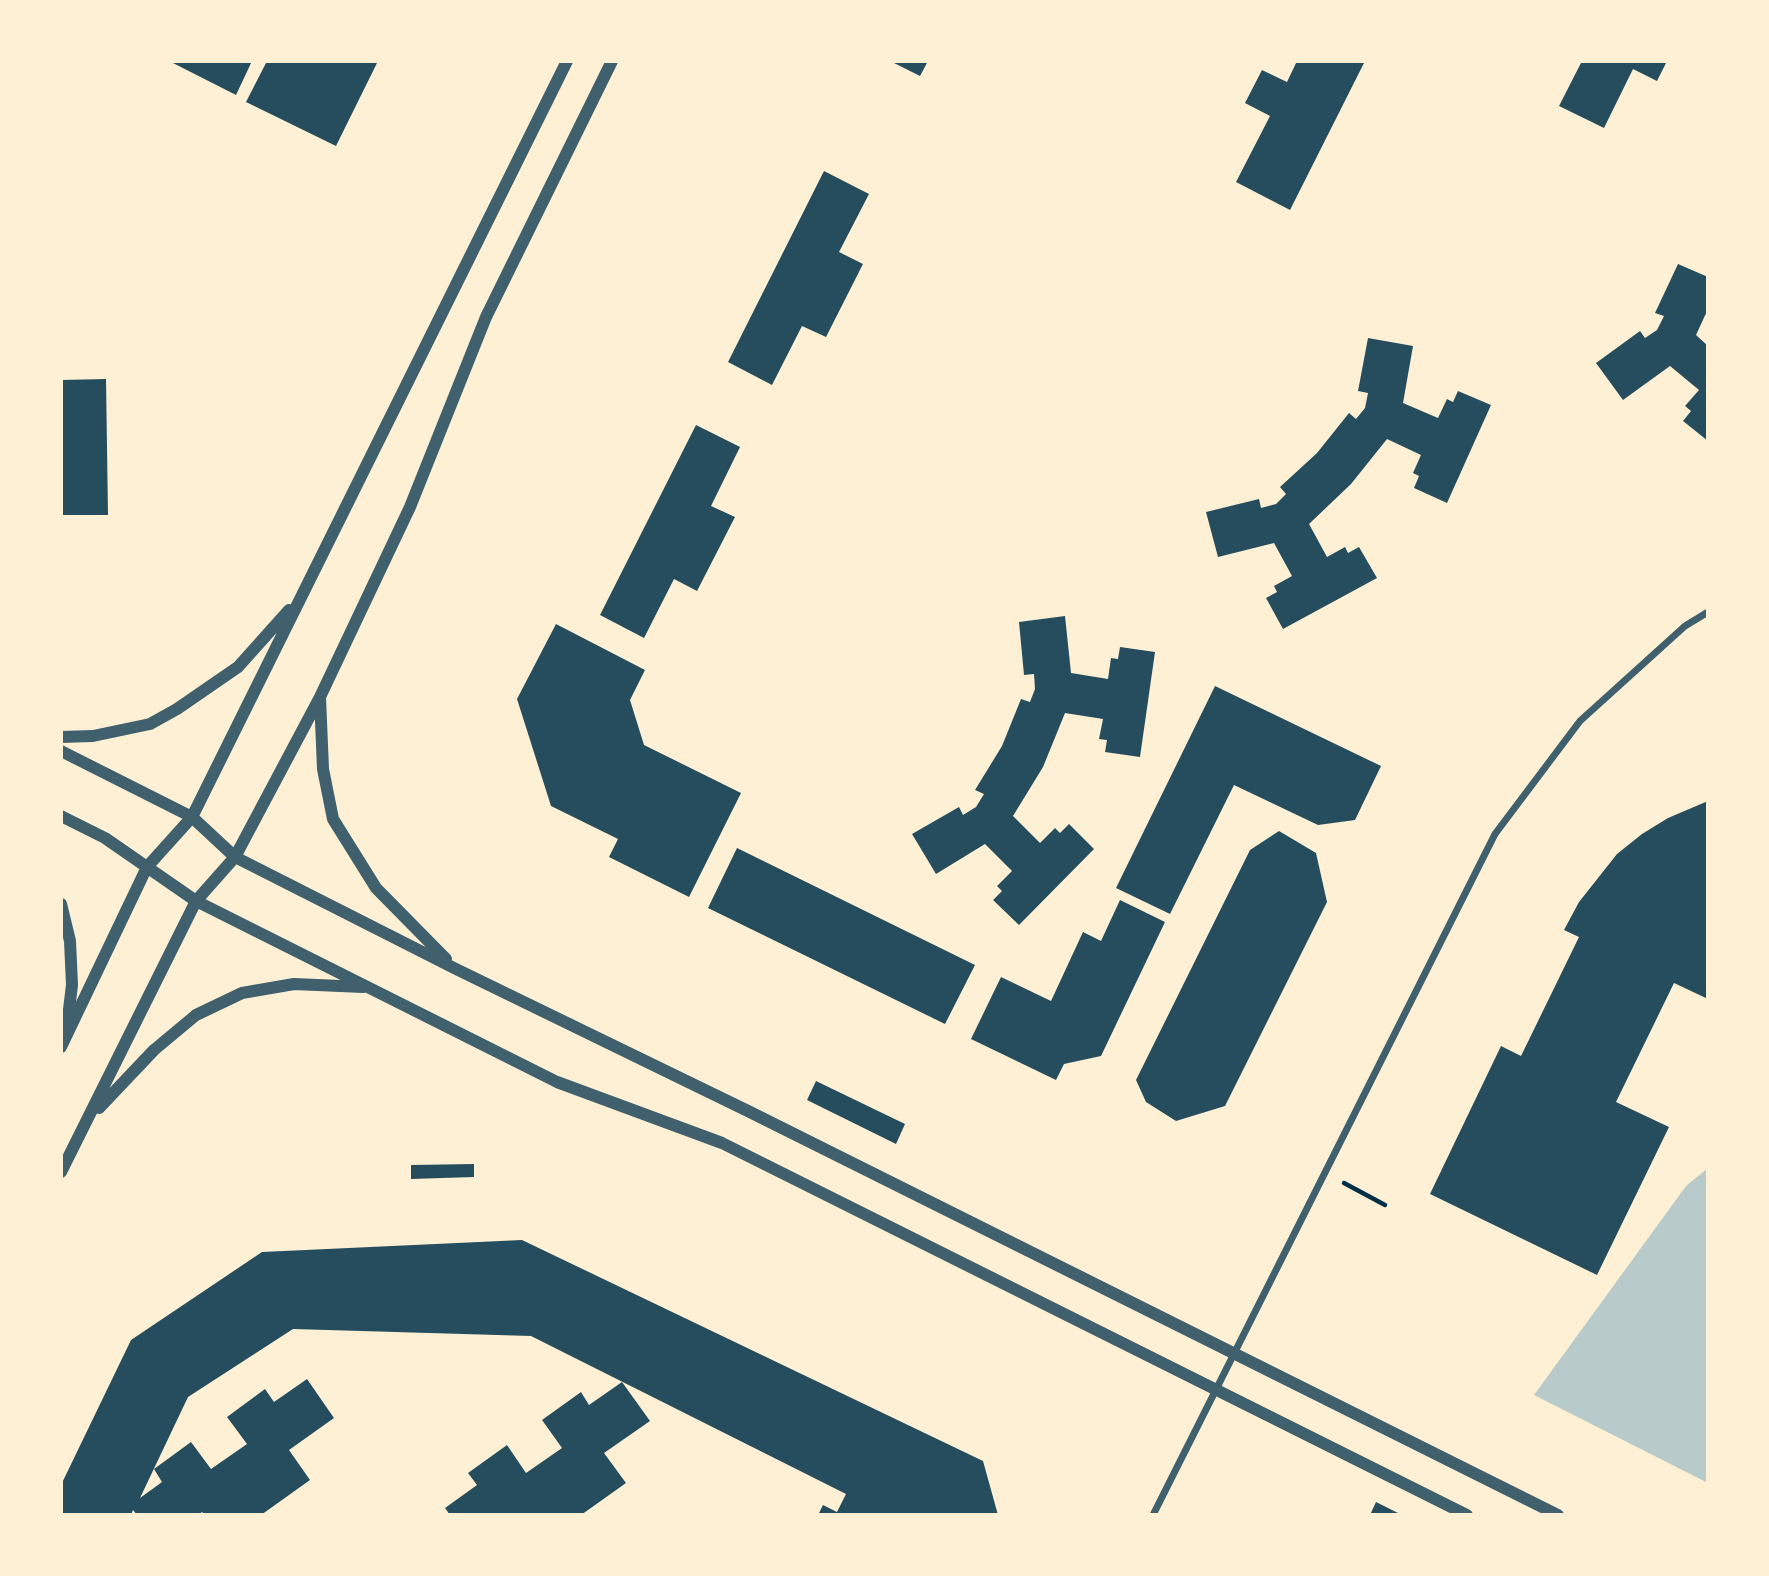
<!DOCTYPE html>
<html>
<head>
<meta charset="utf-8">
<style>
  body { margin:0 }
  #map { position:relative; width:1769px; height:1576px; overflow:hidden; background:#fdf0d5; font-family:Montserrat,sans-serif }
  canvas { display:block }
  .frame { position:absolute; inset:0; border:63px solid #fdf0d5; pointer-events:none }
</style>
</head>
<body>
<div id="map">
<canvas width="1769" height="1576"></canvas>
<div class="frame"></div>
</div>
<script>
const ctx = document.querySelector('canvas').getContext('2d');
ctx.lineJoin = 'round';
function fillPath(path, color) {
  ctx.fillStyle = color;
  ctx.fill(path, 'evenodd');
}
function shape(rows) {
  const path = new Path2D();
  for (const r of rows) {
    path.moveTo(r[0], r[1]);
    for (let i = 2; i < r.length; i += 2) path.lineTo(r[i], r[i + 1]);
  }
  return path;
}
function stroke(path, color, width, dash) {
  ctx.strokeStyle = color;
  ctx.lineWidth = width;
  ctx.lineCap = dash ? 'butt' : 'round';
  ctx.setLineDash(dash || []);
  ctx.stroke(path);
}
fillPath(shape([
  [1708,1168,1708,1483,1534,1395,1686,1186]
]), '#b9caca');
fillPath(shape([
  [169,61,252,61,236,95],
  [267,61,378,61,336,146,246,102],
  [890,61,928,61,920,76],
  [1297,61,1365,61,1290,210,1236,182,1270,116,1245,103,1262,70,1287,82],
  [1582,61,1667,61,1657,81,1633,69,1604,128,1559,106],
  [824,171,869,194,839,252,863,264,826,337,802,326,772,385,728,362],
  [1678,264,1708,277,1708,309,1696,335,1708,346,1708,441,1683,421,1691,411,1685,406,1699,390,1670,366,1623,400,1596,363,1640,331,1645,338,1657,330,1664,316,1655,313],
  [1368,338,1413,346,1403,403,1438,418,1447,399,1453,402,1458,391,1491,405,1447,503,1414,488,1419,476,1413,473,1421,455,1387,439,1351,484,1309,524,1327,557,1345,547,1348,553,1359,547,1377,578,1283,629,1266,598,1277,592,1274,586,1292,576,1274,543,1218,557,1206,512,1259,499,1261,508,1276,504,1286,494,1280,487,1317,453,1349,413,1356,419,1365,408,1368,393,1358,391],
  [106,379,108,515,61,515,61,380],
  [696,425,740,447,711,506,735,517,697,591,674,579,644,638,600,615],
  [1065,616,1071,673,1108,679,1111,658,1118,659,1120,647,1155,652,1140,757,1105,752,1107,740,1099,739,1103,719,1065,713,1043,767,1013,816,1040,843,1055,828,1060,833,1069,824,1094,849,1019,925,993,900,1002,891,997,886,1012,871,985,844,936,874,912,834,959,807,963,815,976,807,984,794,975,790,1002,746,1021,699,1030,702,1035,689,1034,674,1024,675,1019,622],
  [556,624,645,670,630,700,644,745,741,793,689,897,609,857,618,839,551,806,517,699],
  [1215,686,1381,766,1355,820,1318,825,1234,785,1170,914,1116,888],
  [1708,801,1708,999,1674,983,1616,1102,1669,1127,1597,1275,1430,1194,1501,1046,1521,1056,1579,937,1564,930,1579,902,1617,854,1642,834,1668,818],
  [1279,831,1316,853,1327,902,1225,1106,1176,1121,1146,1102,1136,1080,1250,850],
  [737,848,975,965,945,1024,708,908],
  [1120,900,1165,922,1101,1056,1064,1064,1056,1080,971,1039,1001,977,1051,1001,1083,932,1101,941],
  [816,1081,905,1124,896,1144,807,1100],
  [474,1164,474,1177,411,1179,411,1165],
  [522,1240,983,1461,998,1515,818,1515,823,1505,837,1512,846,1494,531,1336,293,1329,188,1397,140,1498,162,1482,154,1469,191,1442,211,1469,247,1444,227,1417,265,1389,274,1402,307,1379,334,1418,289,1450,310,1480,261,1515,205,1515,202,1512,198,1515,137,1515,133,1510,131,1515,61,1515,61,1485,131,1340,262,1252],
  [622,1382,650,1421,604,1453,626,1483,581,1515,450,1515,445,1508,477,1485,468,1473,507,1445,526,1473,562,1448,542,1420,581,1392,589,1405],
  [1376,1502,1402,1515,1370,1515]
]), '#264d5e');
stroke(shape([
  [1344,1183,1385,1205]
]), '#003049', 4.5);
stroke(shape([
  [1153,1515,1495,834,1580,721,1685,626,1708,612]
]), '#3f606c', 7);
stroke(shape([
  [320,697,323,769,333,819,376,888,446,959],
  [61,737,93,736,150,724,177,709,238,667,289,610],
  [61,751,192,817,235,857,456,969,750,1112,1558,1515],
  [61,816,105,838,196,901,557,1082,722,1143,1467,1515],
  [61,904,70,941,72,985,67,1026],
  [61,1047,147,867,192,817,567,61],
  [99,1108,154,1050,196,1015,242,993,294,984,363,987],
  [61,1172,196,901,235,857,320,697,410,507,486,317,612,61]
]), '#3f606c', 12);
</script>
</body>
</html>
